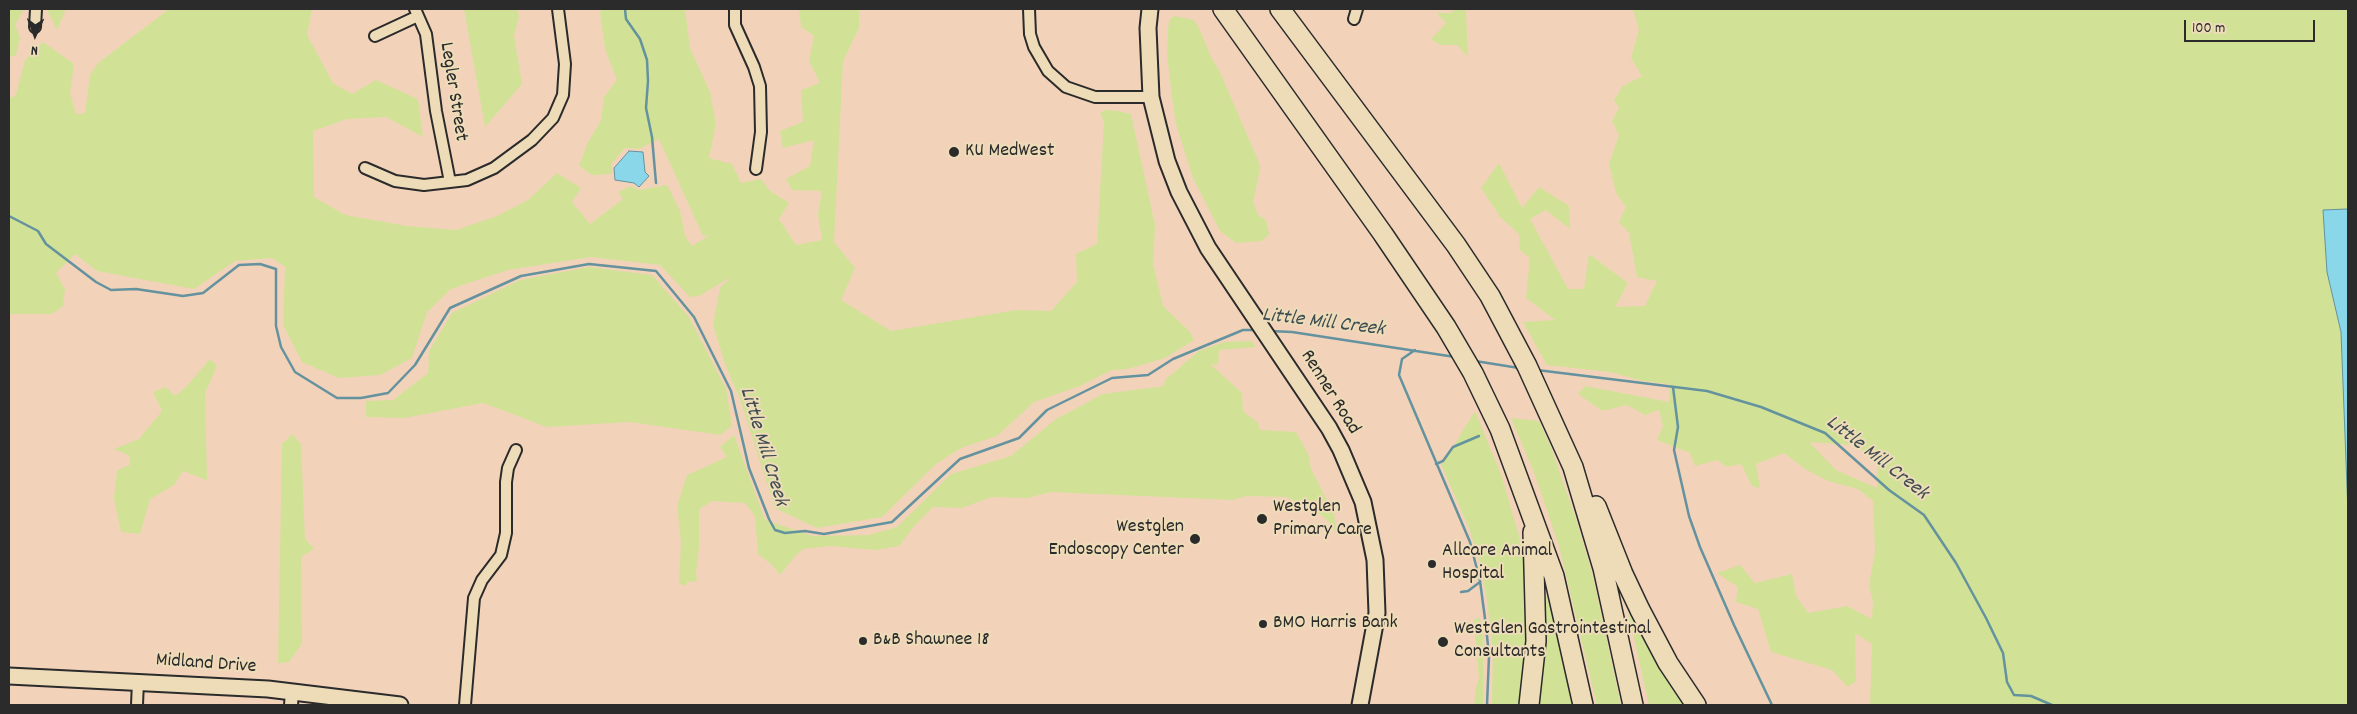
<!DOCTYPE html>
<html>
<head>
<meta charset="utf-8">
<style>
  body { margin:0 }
  #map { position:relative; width:2357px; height:714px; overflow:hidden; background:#f2d3ba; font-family:Dekko,sans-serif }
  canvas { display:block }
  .frame { position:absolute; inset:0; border:10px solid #2b2b2b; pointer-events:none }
  .north { position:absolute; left:10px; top:10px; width:50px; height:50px; -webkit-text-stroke:4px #eedcb9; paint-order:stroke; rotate:182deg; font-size:14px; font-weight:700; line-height:20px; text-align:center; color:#2b2b2b }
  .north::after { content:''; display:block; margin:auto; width:18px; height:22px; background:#2b2b2b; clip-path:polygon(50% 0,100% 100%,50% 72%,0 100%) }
  .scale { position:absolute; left:2184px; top:20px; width:131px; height:22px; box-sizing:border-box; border:2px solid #2b2b2b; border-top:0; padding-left:6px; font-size:15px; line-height:18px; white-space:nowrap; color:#2b2b2b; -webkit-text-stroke:4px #eedcb9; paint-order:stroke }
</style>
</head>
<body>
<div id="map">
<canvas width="2357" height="714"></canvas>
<div class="frame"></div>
<div class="north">N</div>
<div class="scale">100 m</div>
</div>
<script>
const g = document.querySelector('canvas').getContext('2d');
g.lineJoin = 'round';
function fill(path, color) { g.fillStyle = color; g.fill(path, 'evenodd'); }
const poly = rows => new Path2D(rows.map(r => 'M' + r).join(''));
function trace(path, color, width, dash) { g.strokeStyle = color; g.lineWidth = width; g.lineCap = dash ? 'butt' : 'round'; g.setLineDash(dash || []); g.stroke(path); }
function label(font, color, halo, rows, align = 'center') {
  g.font = font + ' Dekko,sans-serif'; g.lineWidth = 4; g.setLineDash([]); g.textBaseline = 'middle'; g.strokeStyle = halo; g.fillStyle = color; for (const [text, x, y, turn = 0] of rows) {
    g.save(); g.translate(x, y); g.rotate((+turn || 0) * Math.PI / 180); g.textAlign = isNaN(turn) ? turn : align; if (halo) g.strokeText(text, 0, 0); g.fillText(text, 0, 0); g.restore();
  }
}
const green = poly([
  [9,9,24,9,15,25,20,37,16,55,9,57],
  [48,9,66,9,57,30,48,12],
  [169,9,312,9,307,35,333,83,352,94,376,80,418,99,423,137,386,117,347,119,313,131,314,197,345,215,407,226,456,230,497,216,528,200,557,173,581,188,572,202,590,224,623,199,618,192,631,186,639,190,667,185,680,211,685,236,692,246,710,235,703,236,659,139,639,149,625,148,612,163,612,174,592,175,579,166,587,144,601,120,604,97,617,80,605,49,600,13,602,9,685,9,690,48,710,92,716,124,709,158,732,164,741,183,761,179,770,191,789,203,779,219,796,245,822,240,818,214,822,191,792,190,786,179,810,166,814,140,783,148,780,131,803,122,801,90,820,83,809,61,814,36,801,27,799,9,859,9,859,28,843,61,834,242,855,268,841,300,891,331,1016,310,1051,311,1077,282,1076,254,1097,244,1104,122,1100,113,1105,110,1118,111,1131,114,1155,225,1153,264,1163,306,1190,332,1194,340,1165,358,1128,369,1112,370,1080,386,1034,402,997,436,961,448,936,464,882,517,817,528,775,508,740,399,725,364,713,325,720,288,731,277,699,296,690,297,660,265,591,257,508,270,451,289,427,312,412,358,380,375,339,378,302,362,283,325,285,267,272,258,235,261,194,289,97,271,75,254,56,273,65,289,63,306,52,314,9,314,9,211,12,208,9,209,9,99,16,95,25,60,43,42,74,64,70,93,76,114,85,113,90,75,98,63],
  [464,9,517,9,519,16,514,36,522,84,485,127],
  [1454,9,1466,9,1468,57,1457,45,1440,45,1431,39,1446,23,1437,13,1452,13],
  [1633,9,2348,9,2348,705,1870,705,1872,644,1855,633,1856,681,1848,687,1832,670,1771,652,1758,609,1736,602,1738,587,1717,573,1740,565,1755,583,1792,574,1796,596,1808,613,1847,606,1872,619,1873,602,1869,585,1875,551,1873,501,1858,489,1828,481,1805,469,1784,453,1756,464,1760,488,1752,486,1741,464,1727,467,1717,460,1695,466,1690,453,1657,440,1663,426,1659,410,1645,415,1627,405,1602,411,1578,394,1585,386,1669,402,1670,384,1643,381,1610,372,1547,365,1523,322,1555,320,1526,298,1530,258,1520,250,1519,234,1501,218,1481,188,1499,163,1522,208,1539,187,1569,206,1570,229,1546,210,1530,219,1568,289,1584,289,1589,254,1628,283,1615,307,1645,306,1657,281,1637,277,1629,233,1619,222,1626,207,1616,193,1609,164,1619,135,1612,121,1619,108,1614,100,1623,86,1642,76,1631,58,1639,30],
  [1809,442,1853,445,1872,457,1878,462,1877,488,1836,470],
  [1175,16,1194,20,1199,28,1212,59,1219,70,1258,160,1260,168,1253,203,1258,215,1266,220,1269,234,1262,241,1236,243,1220,231,1193,178,1176,124,1172,97,1167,55,1168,32,1169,20],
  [589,267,652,275,689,317,726,389,732,426,720,435,630,422,547,427,483,403,404,418,366,417,366,401,393,400,428,373,429,351,452,313,520,280],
  [1251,341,1256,347,1219,350,1218,365,1210,364,1242,393,1243,411,1258,423,1260,430,1296,432,1309,456,1311,469,1334,514,1337,535,1329,522,1321,515,1287,497,1247,496,1232,500,1051,492,1027,498,991,497,962,508,933,507,915,525,899,546,876,550,830,546,803,549,796,555,780,575,772,565,758,554,755,516,745,503,712,501,699,509,699,547,696,574,697,581,687,582,686,586,679,583,681,542,677,506,687,475,727,457,720,447,734,435,765,520,813,536,869,535,897,527,951,474,1011,456,1056,419,1103,394,1164,386,1165,380,1199,351,1224,342],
  [210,359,217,366,205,393,207,480,183,471,174,485,150,499,140,534,121,532,114,499,117,470,130,465,130,456,114,449,139,439,162,411,153,392,166,387,175,396,186,387],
  [1475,411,1502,477,1524,554,1530,619,1523,705,1492,705,1493,651,1487,600,1480,564,1469,528,1441,464,1443,463],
  [1511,418,1539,421,1550,445,1576,519,1593,577,1621,705,1597,705,1559,546,1535,475],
  [292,434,301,444,305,539,314,549,301,557,302,644,289,662,278,663,282,444],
  [1543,585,1554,621,1572,705,1536,705],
  [1625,598,1691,705,1649,705],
  [1480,618,1483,638,1483,705,1474,705,1476,688,1479,678,1474,619]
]);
const water = poly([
  [629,151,643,152,645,172,649,176,639,187,634,183,615,180,614,168,629,151],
  [2348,209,2348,513,2341,332,2327,272,2323,210,2348,209]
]);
const stream = poly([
  [625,9,626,19,640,39,647,60,648,81,646,108,652,137,656,183],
  [9,216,38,231,46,244,96,282,111,290,136,289,183,296,203,293,239,265,260,264,276,269,276,326,281,347,295,372,337,398,361,398,388,393,415,365,450,308,521,276,589,264,656,271,694,317,731,391,749,468,769,519,775,530,785,533,805,531,824,534,892,522,960,459,1019,438,1047,410,1112,378,1148,375,1173,359,1243,330,1257,330],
  [1270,331,1292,332,1455,357],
  [1415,350,1402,359,1399,375,1470,542,1480,581,1486,626,1489,656,1487,705],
  [1475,361,1519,368],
  [1537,370,1707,391,1761,407,1825,433,1889,490,1924,515,1956,563,1986,618,2003,653,2007,682,2014,695,2031,696,2052,705],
  [1673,387,1678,427,1674,450,1689,516,1700,547,1734,625,1772,705],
  [1436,464,1443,461,1453,447,1479,436],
  [1461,592,1468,591,1480,582]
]);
const minor = poly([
  [415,9,426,34,436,111,450,182],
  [735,9,735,25,754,67,760,86,761,132,756,169],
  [1029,9,1030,34,1034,47,1048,71,1066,87,1095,97,1151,97],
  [1354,19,1357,9],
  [35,27,36,9],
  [375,36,418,16],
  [365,168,395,181,424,185,467,180,494,168,532,140,553,118,563,95,565,64,558,9],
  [137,705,138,681],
  [465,705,474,598,482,580,501,555,506,533,506,482,508,468,516,450]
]);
const tertiary = poly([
  [291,705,292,692]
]);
const secondary = poly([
  [1150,9,1148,28,1151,97,1167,161,1179,192,1208,248,1329,428,1341,450,1363,502,1375,560,1377,613,1360,705],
  [9,676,268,689,400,705]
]);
const motorway = poly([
  [1223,9,1383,234,1446,327,1473,373,1500,429,1554,576,1583,705],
  [1280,9,1456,245,1490,296,1527,366,1573,467,1603,568,1633,705],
  [1596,506,1623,574,1640,610,1668,663,1696,705],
  [1529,705,1536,641,1533,532]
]);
const markers = [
  [954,152,6,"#2b2b2b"],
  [1262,519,6,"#2b2b2b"],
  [1195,539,6,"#2b2b2b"],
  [1432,564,5,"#2b2b2b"],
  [1263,624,5,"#2b2b2b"],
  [863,641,5,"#2b2b2b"],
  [1443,642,6,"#2b2b2b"]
];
const streetNames = [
  ["Legler Street",452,92,81],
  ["Renner Road",1329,393,58],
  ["Midland Drive",206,665,4]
];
const poiNames = [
  ["KU MedWest",965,152],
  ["Westglen",1273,508],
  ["Primary Care",1273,531],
  ["Westglen",1184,528,"right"],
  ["Endoscopy Center",1184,551,"right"],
  ["Allcare Animal",1442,552],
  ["Hospital",1442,575],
  ["BMO Harris Bank",1273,624],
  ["WestGlen Gastrointestinal",1454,630],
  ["Consultants",1454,653],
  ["B&B Shawnee 18",873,641]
];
const waterNames = [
  ["Little Mill Creek",1323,324,7],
  ["Little Mill Creek",762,447,73],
  ["Little Mill Creek",1876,459,38]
];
fill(green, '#d1e296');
fill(water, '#8ad7ea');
trace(water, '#64929e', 1);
trace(stream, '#64929e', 2.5);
trace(minor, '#2b2b2b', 14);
trace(tertiary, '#2b2b2b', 16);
trace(secondary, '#2b2b2b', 19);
trace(motorway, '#2b2b2b', 22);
trace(minor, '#eedcb9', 10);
trace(tertiary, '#eedcb9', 12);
trace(secondary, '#eedcb9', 15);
trace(motorway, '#eedcb9', 19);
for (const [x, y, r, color] of markers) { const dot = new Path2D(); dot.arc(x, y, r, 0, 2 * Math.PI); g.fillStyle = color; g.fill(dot); trace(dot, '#eedcb9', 2); }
label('20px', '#2b2b2b', '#eedcb9', streetNames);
label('20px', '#2b2b2b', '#eedcb9', poiNames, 'left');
label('italic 21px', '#3e4d51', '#eedcb9', waterNames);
</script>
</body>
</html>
